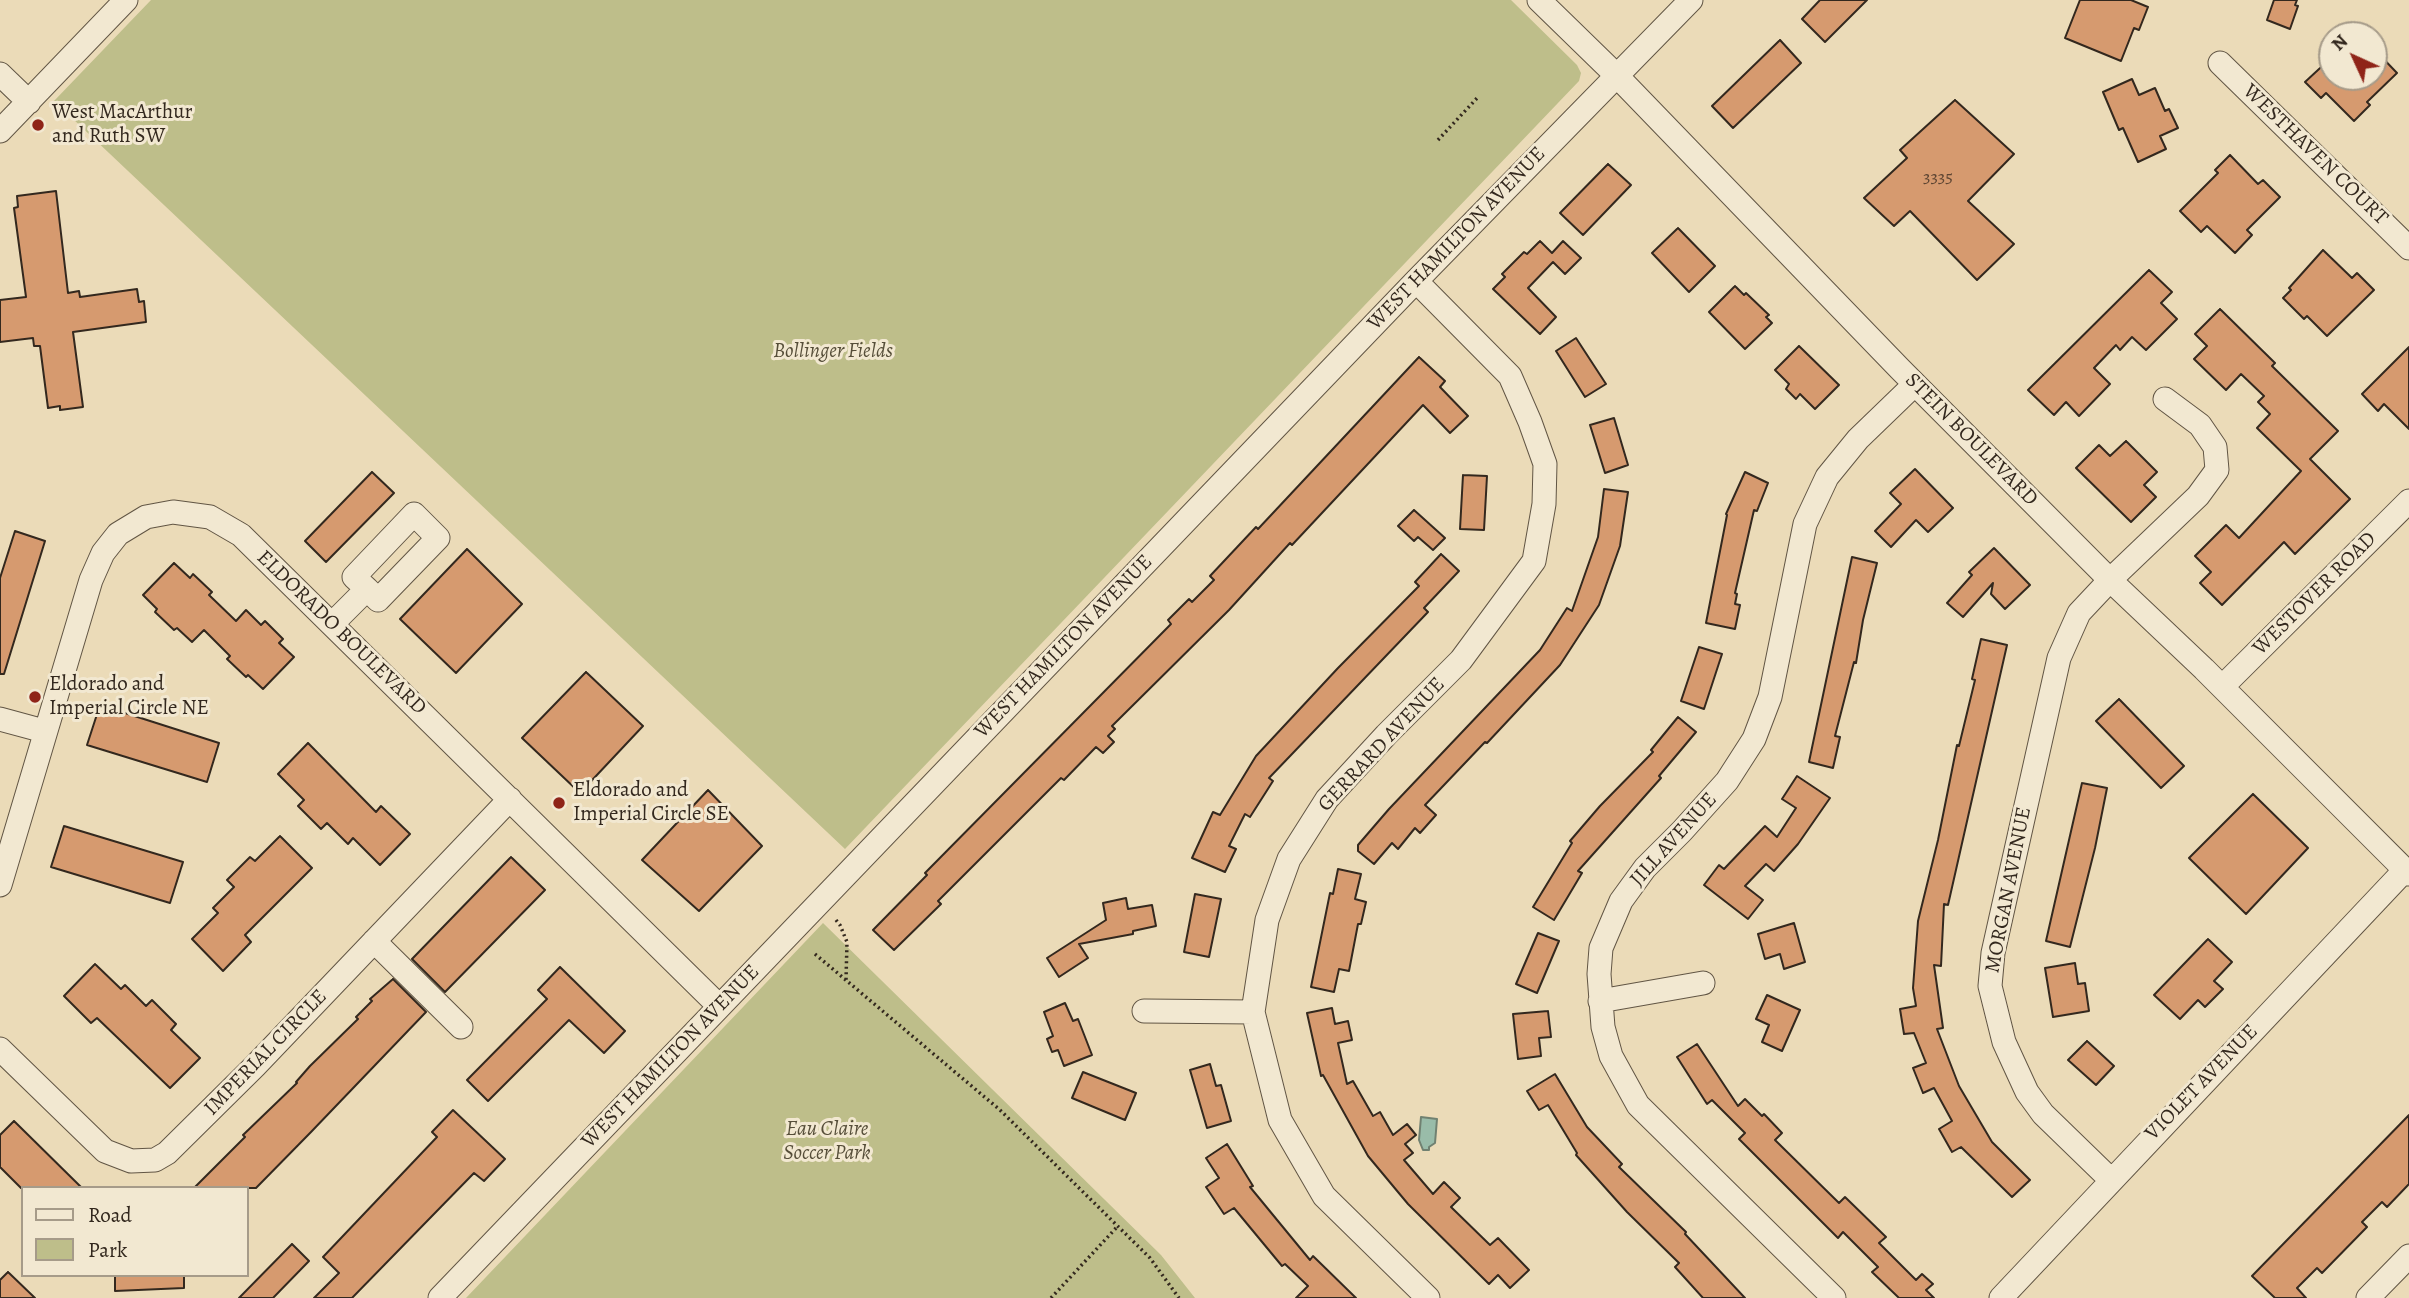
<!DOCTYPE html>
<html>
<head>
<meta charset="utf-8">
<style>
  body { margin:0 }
  #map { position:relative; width:2409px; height:1298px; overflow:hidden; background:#ebdbb8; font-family:Alegreya,serif }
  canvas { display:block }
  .legend { position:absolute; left:21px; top:1186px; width:228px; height:91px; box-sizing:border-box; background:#f2e8d1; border:2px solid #a69b89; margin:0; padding:9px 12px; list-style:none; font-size:21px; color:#33281e }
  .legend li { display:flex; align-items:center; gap:14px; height:35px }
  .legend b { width:35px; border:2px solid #a69b89 }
  .north { position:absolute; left:2318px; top:21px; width:70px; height:70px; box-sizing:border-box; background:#f2e8d1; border:2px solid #a69b89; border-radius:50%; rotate:315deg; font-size:19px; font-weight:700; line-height:28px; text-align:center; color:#33281e }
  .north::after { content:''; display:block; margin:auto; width:24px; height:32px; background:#8f2418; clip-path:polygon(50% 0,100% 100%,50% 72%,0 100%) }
</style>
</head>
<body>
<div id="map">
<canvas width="2409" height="1298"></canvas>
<ul class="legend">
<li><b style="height:9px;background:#f2e8d1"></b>Road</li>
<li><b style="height:19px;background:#bebe8a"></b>Park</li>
</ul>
<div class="north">N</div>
</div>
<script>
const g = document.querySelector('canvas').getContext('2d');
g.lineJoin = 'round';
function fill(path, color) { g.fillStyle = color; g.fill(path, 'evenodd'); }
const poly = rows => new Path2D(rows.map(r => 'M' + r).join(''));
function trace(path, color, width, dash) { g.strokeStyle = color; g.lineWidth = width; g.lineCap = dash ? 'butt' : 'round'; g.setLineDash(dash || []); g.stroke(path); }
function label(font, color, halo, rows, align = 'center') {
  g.font = font + ' Alegreya,serif'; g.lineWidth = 6; g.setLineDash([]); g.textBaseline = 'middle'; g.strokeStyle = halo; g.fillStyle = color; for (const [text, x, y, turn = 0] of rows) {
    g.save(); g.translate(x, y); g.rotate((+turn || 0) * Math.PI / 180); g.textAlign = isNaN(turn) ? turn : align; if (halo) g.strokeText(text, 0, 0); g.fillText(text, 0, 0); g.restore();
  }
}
const green = poly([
  [151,0,1511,0,1577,65,1581,73,1579,81,845,849,54,101],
  [823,923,1161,1255,1195,1298,466,1298]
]);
const water = poly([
  [1421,1117,1437,1119,1435,1143,1429,1147,1429,1150,1423,1150,1419,1140,1421,1117]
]);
const building = poly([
  [1820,0,1867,0,1825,42,1802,19,1820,0],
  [2080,0,2131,0,2148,7,2139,30,2134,28,2121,61,2065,38,2080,0],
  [2274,0,2297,0,2295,5,2298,6,2290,29,2267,20,2274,0],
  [1780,40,1801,63,1733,128,1712,106,1780,40],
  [2374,49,2397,73,2367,102,2370,105,2354,121,2326,93,2321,98,2305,82,2332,57,2332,77,2374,77,2374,49],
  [2132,79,2139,95,2155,88,2165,111,2169,109,2178,128,2160,136,2166,149,2138,162,2123,128,2119,130,2103,92,2132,79],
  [1955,100,2014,154,1968,201,2014,244,1977,280,1910,211,1894,226,1864,198,1907,158,1900,150,1955,100],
  [2230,155,2258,184,2263,180,2280,197,2247,230,2252,235,2235,253,2207,226,2201,232,2180,211,2218,173,2215,170,2230,155],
  [1608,164,1631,185,1583,235,1560,213,1608,164],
  [56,191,68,293,79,291,80,297,137,289,139,302,144,301,146,322,73,332,83,407,60,410,60,406,48,408,40,346,34,346,33,338,0,342,0,300,26,297,14,208,18,207,17,196,56,191],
  [1678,228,1715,266,1689,292,1652,253,1678,228],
  [1540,241,1552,253,1563,241,1581,258,1565,274,1553,262,1528,288,1556,317,1540,334,1493,289,1505,277,1502,274,1524,252,1527,254,1540,241],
  [2323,250,2352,278,2357,273,2374,290,2327,336,2307,316,2304,319,2283,298,2291,290,2289,288,2323,250],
  [2149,270,2172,292,2161,303,2177,319,2146,350,2132,337,2120,350,2116,345,2094,368,2110,384,2079,416,2066,402,2054,415,2028,390,2149,270],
  [1735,286,1744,295,1746,293,1769,315,1766,317,1772,323,1745,349,1709,312,1735,286],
  [2220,309,2275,363,2272,366,2338,431,2310,459,2350,499,2295,554,2284,542,2222,605,2200,583,2211,572,2195,556,2226,525,2239,538,2301,471,2257,428,2270,414,2258,402,2264,396,2241,374,2226,390,2194,359,2207,346,2195,334,2220,309],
  [1576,338,1606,384,1585,397,1556,351,1576,338],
  [1799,346,1839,385,1815,409,1800,394,1796,399,1786,389,1789,384,1775,370,1799,346],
  [2409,347,2409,429,2384,404,2378,411,2362,394,2409,347],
  [1419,357,1445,381,1440,387,1468,416,1450,433,1423,405,1292,545,1290,543,1229,610,1112,726,1115,729,1108,736,1114,742,1103,753,1096,747,1064,780,1061,778,938,901,941,904,894,950,873,930,927,875,925,873,1171,624,1168,620,1189,599,1192,602,1214,580,1210,576,1256,527,1258,529,1419,357],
  [1614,418,1628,465,1605,473,1590,425,1614,418],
  [2126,441,2157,472,2144,485,2156,497,2131,522,2076,468,2099,445,2110,456,2126,441],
  [1915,469,1953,508,1928,532,1916,520,1891,547,1875,531,1901,504,1890,493,1915,469],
  [372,472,394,493,326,562,305,541,372,472],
  [1745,472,1768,483,1757,511,1754,510,1735,593,1737,594,1735,604,1740,605,1735,629,1706,623,1727,515,1726,514,1745,472],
  [1463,475,1487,476,1484,530,1460,529,1463,475],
  [1604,489,1628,492,1620,546,1599,605,1560,665,1487,743,1485,742,1425,805,1436,815,1420,833,1415,828,1398,849,1392,843,1374,864,1358,851,1358,845,1389,809,1540,650,1567,608,1572,611,1598,537,1604,489],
  [1414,510,1445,538,1433,550,1418,537,1414,541,1398,526,1414,510],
  [15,531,45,541,4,674,0,674,0,578,15,531],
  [1994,548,2030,585,2005,609,1991,594,1993,583,1963,617,1947,603,1972,575,1969,572,1994,548],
  [467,549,522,604,456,673,400,619,467,549],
  [1441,554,1459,571,1424,608,1428,612,1269,778,1273,781,1250,817,1245,814,1229,846,1236,849,1225,872,1192,858,1213,812,1220,815,1256,756,1338,668,1419,586,1415,582,1441,554],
  [1852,557,1877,563,1863,620,1856,663,1854,662,1835,736,1840,737,1833,768,1809,762,1852,557],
  [174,563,190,578,193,574,212,592,209,595,236,621,246,610,261,625,265,621,283,639,279,643,294,657,263,689,248,675,246,677,227,659,230,656,204,630,192,642,177,628,174,630,155,612,157,609,143,595,174,563],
  [1981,639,2007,645,1948,905,1944,904,1941,966,1934,965,1943,1028,1937,1029,1959,1086,1992,1142,2030,1180,2012,1197,1961,1147,1952,1152,1939,1129,1952,1121,1934,1088,1923,1093,1913,1068,1926,1063,1914,1033,1904,1034,1900,1009,1916,1006,1913,988,1918,921,1938,840,1957,745,1959,746,1975,680,1972,679,1981,639],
  [1699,647,1722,654,1704,709,1681,701,1699,647],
  [586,672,643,726,580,793,522,738,586,672],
  [2119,699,2184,766,2161,788,2096,721,2119,699],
  [100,705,219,743,207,782,87,745,100,705],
  [1678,717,1696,732,1659,776,1661,778,1578,871,1582,873,1554,920,1533,907,1572,843,1570,841,1600,806,1653,752,1651,750,1678,717],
  [308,743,376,812,381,806,410,834,380,865,353,838,348,844,327,823,321,829,298,806,304,800,278,774,308,743],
  [1797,776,1830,798,1798,844,1774,871,1766,864,1745,886,1763,900,1748,919,1704,885,1719,865,1724,869,1765,826,1777,837,1796,808,1782,799,1797,776],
  [2082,783,2107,788,2095,848,2070,947,2046,941,2082,783],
  [708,790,762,846,699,911,642,860,708,790],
  [2253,794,2308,848,2246,914,2189,858,2253,794],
  [64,826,183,862,170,903,51,867,64,826],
  [280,836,312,868,245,935,251,942,223,971,192,939,218,913,213,908,234,887,227,880,250,857,255,861,280,836],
  [511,857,545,890,445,992,412,959,511,857],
  [1338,869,1361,874,1355,899,1366,902,1361,924,1358,924,1349,971,1339,969,1334,992,1311,987,1330,893,1333,894,1338,869],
  [1195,894,1221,899,1209,957,1184,952,1195,894],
  [1126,898,1128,909,1152,905,1156,926,1133,931,1133,934,1079,944,1088,958,1059,977,1047,958,1106,920,1103,903,1126,898],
  [1794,923,1805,962,1784,969,1780,954,1765,959,1758,934,1794,923],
  [1538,933,1559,941,1537,993,1516,984,1538,933],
  [2208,939,2232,962,2214,981,2223,989,2205,1007,2198,1000,2180,1019,2154,995,2208,939],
  [2075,963,2078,984,2085,983,2089,1011,2053,1017,2045,968,2075,963],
  [95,964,121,989,125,985,146,1006,152,1000,176,1024,171,1030,200,1058,170,1088,97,1018,91,1023,64,996,95,964],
  [560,967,625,1031,604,1053,569,1020,488,1101,467,1080,547,999,538,990,560,967],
  [393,979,426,1012,311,1132,256,1188,194,1188,245,1137,243,1135,297,1083,296,1082,310,1066,358,1019,356,1017,372,1001,370,999,393,979],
  [1767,995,1800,1010,1782,1051,1762,1042,1769,1025,1756,1019,1767,995],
  [1065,1003,1073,1021,1078,1019,1092,1055,1064,1066,1058,1050,1052,1052,1047,1039,1053,1036,1044,1012,1065,1003],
  [1332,1008,1335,1024,1348,1021,1352,1040,1338,1043,1347,1084,1353,1081,1373,1116,1380,1112,1393,1135,1407,1124,1416,1135,1405,1144,1413,1153,1404,1160,1433,1194,1444,1182,1460,1198,1451,1207,1490,1245,1498,1238,1529,1270,1510,1288,1498,1275,1489,1284,1408,1204,1368,1156,1323,1075,1321,1076,1307,1013,1332,1008],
  [1548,1011,1551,1037,1539,1038,1541,1056,1518,1059,1513,1014,1548,1011],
  [2087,1041,2114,1066,2096,1085,2068,1060,2087,1041],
  [1697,1044,1738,1106,1745,1099,1762,1116,1764,1114,1782,1133,1775,1140,1839,1203,1845,1197,1886,1237,1879,1243,1916,1280,1922,1274,1933,1284,1926,1290,1934,1298,1899,1298,1872,1272,1878,1267,1843,1232,1838,1238,1739,1139,1745,1133,1712,1100,1707,1104,1677,1057,1697,1044],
  [1210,1064,1216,1086,1221,1085,1231,1121,1207,1128,1190,1070,1210,1064],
  [1083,1072,1136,1093,1125,1120,1072,1098,1083,1072],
  [1555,1074,1587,1127,1622,1164,1619,1167,1686,1232,1685,1234,1745,1298,1703,1298,1675,1267,1679,1263,1627,1212,1576,1155,1577,1153,1548,1105,1539,1110,1527,1091,1555,1074],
  [453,1110,505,1159,484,1181,474,1173,352,1298,314,1298,339,1273,323,1257,437,1137,432,1132,453,1110],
  [2409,1115,2409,1184,2387,1207,2382,1202,2362,1222,2367,1227,2322,1273,2317,1268,2297,1288,2306,1298,2275,1298,2252,1276,2409,1115],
  [14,1121,82,1188,21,1188,0,1167,0,1135,14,1121],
  [1227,1144,1253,1186,1250,1187,1310,1260,1313,1256,1356,1298,1296,1298,1308,1286,1285,1264,1282,1266,1234,1208,1224,1214,1206,1187,1219,1178,1206,1158,1227,1144],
  [292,1244,309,1261,273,1298,239,1298,292,1244],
  [8,1272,35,1298,0,1298,0,1280,8,1272],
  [115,1275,184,1275,184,1288,115,1291,115,1275]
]);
const path = poly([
  [1438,140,1479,96],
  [836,920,840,925,847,942,846,980],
  [815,954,1000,1110,1150,1258,1179,1298],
  [1051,1298,1117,1227]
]);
const minor = poly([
  [1539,0,1616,75,1900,369,2110,580,2204,669,2409,874],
  [2220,63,2409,248],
  [0,74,29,102],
  [0,131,126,0],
  [1416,281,1510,376,1530,422,1545,464,1544,504,1534,561,1461,660,1386,735,1327,799,1289,859,1267,920,1253,1012,1280,1120,1324,1196,1428,1298],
  [332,624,367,589,378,600,438,538,414,514,354,577,367,589],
  [2222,687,2409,501],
  [0,719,44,731],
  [0,885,91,580,103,553,118,534,146,517,173,512,210,517,241,535,719,1006],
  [374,941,461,1027],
  [1600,1001,1703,983],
  [1144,1011,1253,1012],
  [0,1049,105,1151,131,1161,155,1160,167,1153,255,1066,510,799],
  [2111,1180,2043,1114,2027,1092,2004,1042,1990,986,1993,953,2059,658,2079,613,2110,580,2198,496,2217,470,2215,447,2200,425,2165,399],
  [440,1298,1416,281,1691,0],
  [1834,1298,1638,1105,1611,1056,1603,1027,1599,974,1601,948,1621,901,1645,868,1682,831,1727,781,1754,739,1770,697,1805,524,1827,477,1858,439,1915,384],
  [2001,1298,2405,870],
  [2368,1298,2409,1256]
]);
const markers = [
  [38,125,7,"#8f2418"],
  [35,697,7,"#8f2418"],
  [559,803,7,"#8f2418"]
];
const numberNames = [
  ["3335",1938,178]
];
const poiNames = [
  ["West MacArthur",52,113],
  ["and Ruth SW",52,137],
  ["Eldorado and",49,685],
  ["Imperial Circle NE",49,709],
  ["Eldorado and",573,791],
  ["Imperial Circle SE",573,815]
];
const streetNames = [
  ["WESTHAVEN COURT",2315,155,44],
  ["WEST HAMILTON AVENUE",1457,239,-46],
  ["STEIN BOULEVARD",1971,440,45],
  ["WESTOVER ROAD",2315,594,-45],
  ["ELDORADO BOULEVARD",341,633,44],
  ["WEST HAMILTON AVENUE",1064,647,-46],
  ["GERRARD AVENUE",1382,745,-47],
  ["JILL AVENUE",1674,840,-48],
  ["MORGAN AVENUE",2009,890,-79],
  ["IMPERIAL CIRCLE",266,1053,-46],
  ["WEST HAMILTON AVENUE",671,1057,-46],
  ["VIOLET AVENUE",2202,1083,-46]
];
const parkNames = [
  ["Bollinger Fields",833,352],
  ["Eau Claire",827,1130],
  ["Soccer Park",827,1154]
];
fill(green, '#bebe8a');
fill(water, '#99bca9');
trace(water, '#708171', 2);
fill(building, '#d69a6f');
trace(building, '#33281e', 2);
trace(minor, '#615544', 25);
trace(path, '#33281e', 3.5, [2, 3.5]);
trace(minor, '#f2e8d1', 23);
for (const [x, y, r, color] of markers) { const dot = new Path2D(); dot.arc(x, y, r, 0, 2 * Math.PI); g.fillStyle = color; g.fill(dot); trace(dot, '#f2e8d1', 2.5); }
label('18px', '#5c4432', null, numberNames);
label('21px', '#33281e', '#f2e8d1', poiNames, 'left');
label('21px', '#33281e', '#f2e8d1', streetNames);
label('italic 21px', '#564e39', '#f2e8d1', parkNames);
</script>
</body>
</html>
